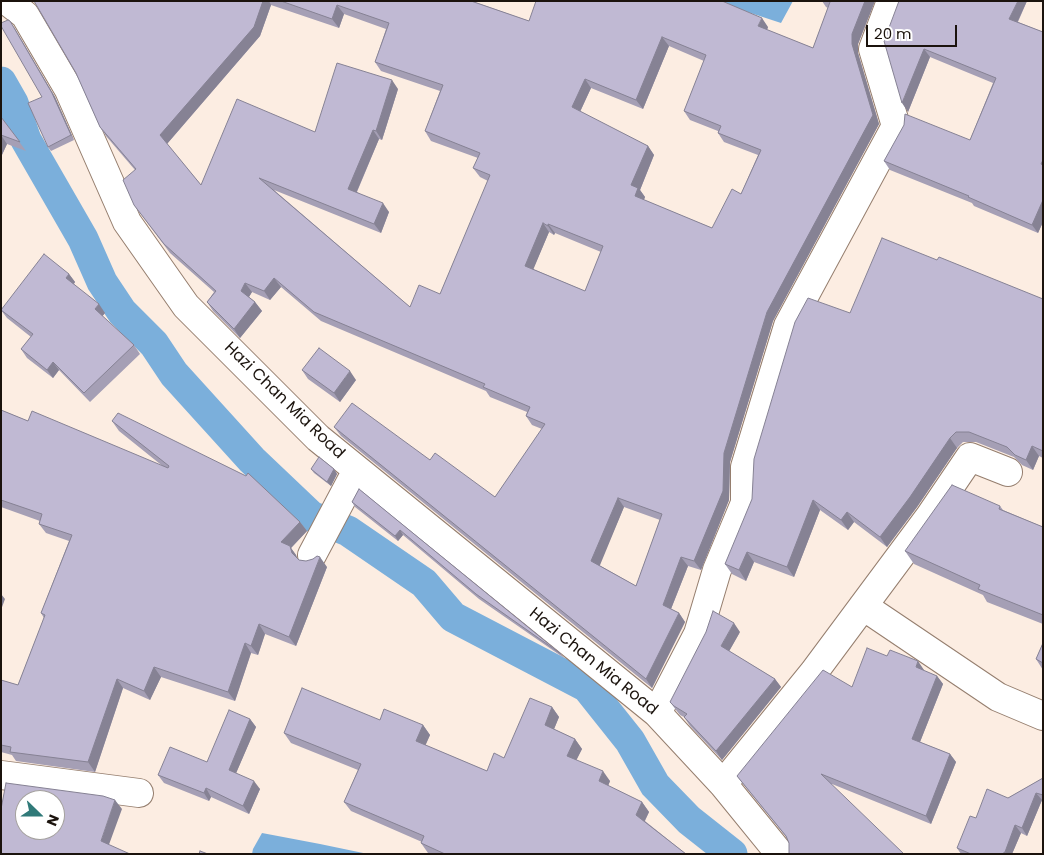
<!DOCTYPE html>
<html>
<head>
<meta charset="utf-8">
<style>
  body { margin:0 }
  #map { position:relative; width:1044px; height:855px; overflow:hidden; background:#fcede2; font-family:Poppins,sans-serif }
  canvas { display:block }
  .frame { position:absolute; inset:0; border:2px solid #1b130d; pointer-events:none }
  .north { position:absolute; left:15px; top:790px; width:50px; height:50px; box-sizing:border-box; background:#fff; border:1px solid #a4a19e; border-radius:50%; rotate:112deg; font-size:14px; font-weight:700; line-height:20px; text-align:center; color:#1b130d }
  .north::after { content:''; display:block; margin:auto; width:18px; height:22px; background:#307a79; clip-path:polygon(50% 0,100% 100%,50% 72%,0 100%) }
  .scale { position:absolute; left:866px; top:25px; width:91px; height:22px; box-sizing:border-box; border:2px solid #1b130d; border-top:0; padding-left:6px; font-size:15px; line-height:18px; white-space:nowrap; color:#1b130d; -webkit-text-stroke:4px #fff; paint-order:stroke }
</style>
</head>
<body>
<div id="map">
<canvas width="1044" height="855"></canvas>
<div class="frame"></div>
<div class="north">N</div>
<div class="scale">20 m</div>
</div>
<script>
const g = document.querySelector('canvas').getContext('2d');
g.lineJoin = 'round';
function fill(path, color) { g.fillStyle = color; g.fill(path, 'evenodd'); }
const poly = rows => new Path2D(rows.map(r => 'M' + r).join(''));
function trace(path, color, width, dash) { g.strokeStyle = color; g.lineWidth = width; g.lineCap = dash ? 'butt' : 'round'; g.setLineDash(dash || []); g.stroke(path); }
function label(font, color, halo, rows, align = 'center') {
  g.font = font + ' Poppins,sans-serif'; g.lineWidth = 4; g.setLineDash([]); g.textBaseline = 'middle'; g.strokeStyle = halo; g.fillStyle = color; for (const [text, x, y, turn = 0] of rows) {
    g.save(); g.translate(x, y); g.rotate((+turn || 0) * Math.PI / 180); g.textAlign = isNaN(turn) ? turn : align; if (halo) g.strokeText(text, 0, 0); g.fillText(text, 0, 0); g.restore();
  }
}
const water = poly([
  [714,1,793,1,781,23],
  [262,833,320,844,368,854,252,854,253,849]
]);
const canal = poly([
  [1,82,13,103,26,140,83,239,102,282,122,312,154,344,174,374,252,460,311,516,348,531,424,583,453,617,587,687,630,741,655,785,689,820,732,854]
]);
const minor = poly([
  [7,1,25,15,69,90,127,222,186,306,318,438,657,713,723,784,780,854],
  [312,555,357,470],
  [863,606,998,697,1043,716],
  [657,713,698,634,717,570,745,503,745,467,788,326,896,126,873,49,891,1],
  [1,775,139,793],
  [723,784,814,672,930,516,970,457,1008,472]
]);
const wall = poly([
  [34,1,472,1,529,21,768,27,767,30,813,48,828,8,826,7,822,1,875,1,858,44,858,53,879,124,773,321,730,462,729,500,701,570,688,566,671,609,679,613,685,622,652,688,341,436,334,427,430,460,495,497,542,429,532,425,526,416,527,412,490,397,486,391,321,321,281,287,270,300,252,292,249,297,255,302,262,311,240,338,213,311,207,302,214,292,170,253,134,205,135,170,106,136,100,127,76,73],
  [271,5,339,28,344,14,386,29,375,62,381,71,440,91,425,131,431,141,478,158,473,168,480,177,488,181,440,294,410,307,274,190,381,233,389,212,357,192,379,139,382,140,398,89,315,132,201,185,167,144,260,36],
  [669,46,704,61,684,111,690,120,718,131,718,133,724,142,758,155,741,194,712,228,644,200,645,197,640,190,654,155,648,146,580,112,591,88,643,109],
  [549,232,554,235,555,233,601,252,585,291,533,269],
  [624,507,660,520,636,586,599,565],
  [899,1,1027,1,1018,22,1043,32,1043,222,1038,233,974,206,972,203,890,170,884,161,970,140,993,83,930,57,908,112],
  [13,25,55,97,74,140,51,151,48,147,42,97],
  [1,117,26,151,7,144,1,157],
  [937,260,1043,299,1043,458,1039,456,1033,470,1022,465,1014,457,976,442,963,442,957,448,917,507,887,547,854,522,848,530,820,510,794,577,754,562,746,581,732,574,725,564,850,313],
  [69,274,75,282,74,284,105,313,102,316,134,345,140,354,90,402,59,370,53,378,27,358,21,349,31,337,7,318,1,310],
  [302,370,356,380,340,402,308,379],
  [1,410,28,421,165,468,119,431,112,421,300,522,307,531,291,548,296,555,297,558,299,560,327,567,296,646,265,634,258,655,251,653,235,701,161,677,150,700,123,688,95,772,16,761,12,755,1,752,1,680,18,685,44,618,41,613,69,541,46,533,39,524,40,521,1,507],
  [311,469,334,469,337,474,331,486,314,473],
  [359,489,561,654,564,658,479,599,403,535,398,541,355,507,352,502],
  [1000,506,1003,510,1043,527,1043,624,987,602,983,595,914,564,905,551],
  [740,632,729,651,775,679,781,687,722,760,690,726,684,717,680,715,676,710,670,702],
  [1043,643,1043,670,1036,659],
  [887,656,924,670,924,671,937,676,943,684,920,742,950,754,956,762,931,824,832,784,789,843,787,838,743,784,737,776,852,687],
  [552,707,559,717,554,729,575,739,582,749,576,760,610,781,608,786,642,802,649,812,645,821,686,854,429,854,428,853,421,843,422,842,351,811,344,802,358,770,291,743,284,733,380,720,423,725,430,735,425,745,487,771,504,758],
  [250,719,256,727,236,773,260,789,249,814,211,797,209,801,164,783,158,775,207,762],
  [1043,778,1043,801,1042,800,1027,836,1021,833,1012,854,961,854,957,848,976,818,1008,798]
]);
const shadedWall = poly([
  [263,1,269,1,271,5,260,36,166,145,160,135],
  [865,1,875,1,858,44,858,53,879,124,773,321,730,462,729,500,701,570,694,561,724,453,767,312,852,44,852,34],
  [1018,1,1027,1,1015,27,1009,19],
  [337,5,344,14,339,28,332,19],
  [762,18,768,27,765,35,758,26],
  [10,21,55,97,74,140,71,135],
  [662,37,669,46,643,109,636,100],
  [924,49,930,57,908,112,902,103],
  [585,79,591,88,578,116,572,107],
  [392,80,398,89,382,140,376,131],
  [373,130,379,139,354,198,348,189],
  [1,135,7,144,1,157],
  [648,146,654,155,640,190,645,197,641,206,635,196,631,185],
  [1043,200,1043,222,1038,233,1032,225],
  [383,203,389,212,381,233,374,224],
  [543,223,549,232,531,275,525,266],
  [548,224,555,233,554,235,548,226],
  [69,274,75,282,72,286,66,278],
  [274,278,281,287,270,300,264,291],
  [245,283,252,292,247,300,241,291],
  [255,302,262,311,240,338,234,329],
  [99,304,105,313,101,318,95,309],
  [53,362,59,370,53,378,47,370],
  [350,371,356,380,340,402,334,393],
  [950,438,957,448,917,507,887,547,880,537],
  [1032,446,1039,456,1033,470,1026,460],
  [334,469,337,474,331,486,327,482],
  [618,498,624,507,598,570,591,561],
  [813,500,820,510,794,577,787,567],
  [847,512,854,522,848,530,841,520],
  [300,522,307,531,291,548,296,555,299,563,281,542],
  [400,530,403,535,398,541,395,536],
  [747,552,754,562,746,581,739,570],
  [320,557,327,567,296,646,289,637],
  [681,557,688,566,669,614,663,605],
  [1,594,5,599,1,610],
  [679,613,685,622,652,688,646,679],
  [734,623,740,632,727,655,721,646],
  [259,624,265,634,258,655,251,646],
  [245,643,251,653,235,701,228,692],
  [918,661,924,670,922,676,916,667],
  [154,667,161,677,150,700,144,691],
  [937,676,943,684,918,747,912,739],
  [117,679,123,688,95,772,88,762],
  [775,679,781,687,722,760,716,751],
  [552,707,559,717,552,734,545,725],
  [250,719,256,727,234,778,229,770],
  [423,725,430,735,423,751,416,741],
  [575,739,582,749,574,765,567,756],
  [950,754,956,762,931,824,926,816],
  [603,771,610,781,606,791,599,781],
  [254,781,260,789,249,814,243,806],
  [206,788,211,797,209,801,204,793],
  [1036,793,1042,800,1027,836,1022,828],
  [115,800,122,809,107,850,101,841],
  [642,802,649,812,643,824,636,815],
  [1015,825,1021,833,1012,854,1006,854,1005,852]
]);
const building = poly([
  [34,1,263,1,254,27,160,135,201,185,237,99,315,132,337,63,392,80,376,131,373,130,348,189,383,203,374,224,259,178,410,307,419,285,440,294,490,175,473,168,480,153,425,131,443,85,375,62,389,23,337,5,332,19,281,1,471,1,529,21,536,1,722,1,762,18,758,26,813,48,830,2,829,1,865,1,852,34,852,44,873,115,767,312,724,453,723,491,694,561,681,557,663,605,679,613,646,679,334,427,352,403,430,460,435,453,495,497,545,424,526,416,530,407,483,387,485,384,314,312,274,278,264,291,245,283,241,291,255,302,234,329,207,302,216,291,164,244,134,205,123,180,136,169,100,127,76,73,34,1],
  [662,37,706,55,684,111,721,126,718,133,761,150,741,194,732,189,712,228,635,196,638,188,631,185,648,146,572,107,585,79,636,100,662,37],
  [543,223,548,226,548,224,603,246,585,291,525,266,543,223],
  [618,498,662,514,636,586,591,561,618,498],
  [899,1,1018,1,1009,19,1043,32,1043,160,1041,164,1043,165,1043,200,1032,225,968,197,969,196,884,161,904,125,905,114,970,140,996,78,924,49,902,103,884,41,899,1],
  [8,20,10,21,52,93,71,135,48,147,28,103,42,97,1,26,1,23,8,20],
  [1,117,20,142,1,135,1,117],
  [882,238,937,260,939,257,1043,299,1043,451,1032,446,1026,460,1015,455,1007,447,969,432,956,432,950,438,910,497,880,537,847,512,841,520,813,500,787,567,747,552,739,570,725,564,752,499,754,459,795,322,808,298,850,313,882,238],
  [44,254,69,274,66,278,99,304,95,309,134,345,84,393,53,362,47,370,21,349,33,334,1,310,44,254],
  [319,348,350,371,334,393,302,370,319,348],
  [1,410,28,421,32,411,168,468,169,466,112,421,118,413,246,476,248,473,300,522,281,542,290,546,292,553,299,560,306,561,313,559,317,556,320,557,289,637,259,624,251,646,245,643,228,692,154,667,144,691,117,679,88,762,10,752,11,747,1,745,1,680,18,685,45,615,41,613,72,535,39,524,42,514,1,500,1,410],
  [319,457,334,469,327,482,311,469,319,457],
  [952,485,1000,506,999,509,1043,527,1043,615,978,589,980,585,905,551,952,485],
  [359,489,561,654,476,594,400,530,395,536,352,502,359,489],
  [713,611,734,623,721,646,775,679,716,751,684,717,687,714,674,706,670,702,706,632,713,611],
  [1043,643,1043,663,1036,659,1043,643],
  [867,648,887,656,890,650,918,661,916,667,937,676,912,739,950,754,926,816,821,774,904,854,790,854,789,853,789,843,786,836,737,776,823,670,852,687,867,648],
  [302,688,380,720,384,709,423,725,416,741,487,771,494,753,504,758,530,698,552,707,545,725,575,739,567,756,603,771,599,781,642,802,636,815,686,854,445,854,421,843,424,836,344,802,361,764,284,733,302,688],
  [229,710,250,719,229,770,254,781,243,806,206,788,204,793,158,775,170,747,207,762,229,710],
  [1043,778,1043,795,1036,793,1022,828,1015,825,1005,852,1002,854,971,854,957,848,970,816,976,818,987,789,1008,798,1043,778],
  [6,783,103,796,115,800,101,841,130,854,1,854,1,809,6,783],
  [25,800,55,800,55,830,25,830,25,800],
  [200,851,208,854,199,854,200,851]
]);
const streetNames = [
  ["Hazi Chan Mia Road",284,401,44],
  ["Hazi Chan Mia Road",593,662,39]
];
fill(water, '#7bafdb');
trace(canal, '#7bafdb', 31);
trace(minor, '#957e6e', 30);
trace(minor, '#fff', 28);
fill(wall, '#a59fb5');
fill(shadedWall, '#868294');
fill(building, '#c0b9d3');
trace(building, '#868294', 1);
label('16px', '#1b130d', '#fff', streetNames);
</script>
</body>
</html>
